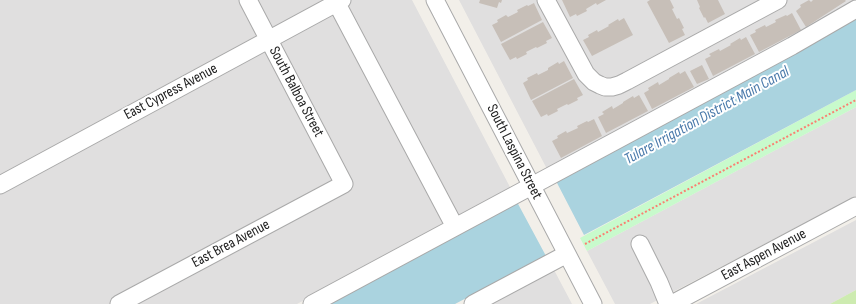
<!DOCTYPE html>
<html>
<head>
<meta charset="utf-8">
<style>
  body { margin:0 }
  canvas { display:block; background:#f2efe9 }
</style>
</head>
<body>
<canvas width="856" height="304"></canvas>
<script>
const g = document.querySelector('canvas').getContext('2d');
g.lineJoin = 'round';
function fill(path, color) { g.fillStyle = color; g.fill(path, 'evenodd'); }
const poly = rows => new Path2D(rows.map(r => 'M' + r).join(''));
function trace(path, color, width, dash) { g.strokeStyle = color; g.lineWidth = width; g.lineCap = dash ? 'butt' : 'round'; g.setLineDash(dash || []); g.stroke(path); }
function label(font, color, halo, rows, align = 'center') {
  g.font = font + ' "Sofia Sans Condensed",sans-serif'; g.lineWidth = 4; g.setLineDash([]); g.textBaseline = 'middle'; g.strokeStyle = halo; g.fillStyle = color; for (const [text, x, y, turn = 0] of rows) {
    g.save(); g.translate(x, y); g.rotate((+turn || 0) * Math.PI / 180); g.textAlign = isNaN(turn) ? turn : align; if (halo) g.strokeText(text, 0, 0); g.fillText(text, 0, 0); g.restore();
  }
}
const residential = poly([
  [0,0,412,0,511,189,297,304,0,304],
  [459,0,856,0,856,1,547,169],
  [856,107,856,196,650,304,615,304,587,251],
  [856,220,856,290,830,304,696,304],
  [553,268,572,304,486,304]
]);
const grass = poly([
  [856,290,856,304,830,304]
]);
const park = poly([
  [856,90,856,107,587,251,580,238]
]);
const water = poly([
  [856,18,856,90,584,235,556,181,807,47],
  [517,202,546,256,455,304,328,304]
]);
const building = poly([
  [480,0,502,0,501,3,499,2,497,8,479,3],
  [562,0,606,0,597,5,596,3,586,9,587,11,577,16,576,14,570,17],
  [650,0,670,0,674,8,672,9,677,19,679,18,684,28,682,29,685,35,669,43,647,2],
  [697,0,718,0,725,14,708,23,705,17,704,18,699,8,700,7],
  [809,0,811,2,813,0,845,0,846,1,806,27,796,11,801,7,800,5],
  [534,3,542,20,501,42,492,25,498,22,497,20,506,15,508,17,518,12,517,10,527,5,528,6],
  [792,13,801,30,759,52,750,35,756,32,755,30,765,25,766,27,776,22,775,20,786,15,787,16],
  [624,18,633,35,592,56,583,40,589,37,588,35,597,30,598,32,609,26,608,25,618,19,619,21],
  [543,22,552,38,546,41,547,43,537,48,536,47,526,52,527,54,517,59,516,57,510,60,501,44],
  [746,37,755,54,713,76,705,59,711,56,709,54,719,49,720,51,731,45,730,44,740,38,741,40],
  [564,61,573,78,531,100,523,83,528,80,527,78,537,73,538,75,548,70,548,68,558,62,559,64],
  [702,65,709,79,697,84,690,71],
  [685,71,694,87,652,109,644,93,649,90,648,88,658,82,659,85,669,79,669,78,679,72,680,74],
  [574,79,583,95,577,98,578,100,568,105,567,104,557,109,558,111,548,116,547,114,541,117,532,101],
  [639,95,648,111,606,133,598,117,604,114,602,112,612,106,613,109,623,103,623,102,633,96,634,98],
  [594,119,602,136,561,158,552,141,558,138,557,136,566,131,567,133,578,128,577,126,587,121,588,122]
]);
const path = poly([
  [585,244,856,100]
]);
const minor = poly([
  [335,0,455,227],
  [435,0,593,304],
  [546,0,586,74,594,82,600,85,605,87,612,87,619,85,627,81,778,0],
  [0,185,342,0],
  [640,244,659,282,668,304],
  [119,304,344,184,248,0],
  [312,304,792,46,856,9],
  [473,304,567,254],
  [672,304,856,206]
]);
const streetNames = [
  ["East Cypress Avenue",171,92,-28],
  ["South Balboa Street",296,92,62],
  ["South Laspina Street",514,152,63],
  ["East Brea Avenue",231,244,-28],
  ["East Aspen Avenue",764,255,-28]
];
const waterNames = [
  ["Tulare Irrigation District Main Canal",707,116,-29]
];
fill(residential, '#e0dfdf');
fill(grass, '#cdebb0');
fill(park, '#c8facc');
fill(water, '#aad3df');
fill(building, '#c7bfb8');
trace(minor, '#a9a9a9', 19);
trace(path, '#fa8072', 2, [2, 2]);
trace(minor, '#fff', 17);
label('15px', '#222', '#fff', streetNames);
label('italic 16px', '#4a7aab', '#fff', waterNames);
</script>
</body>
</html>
